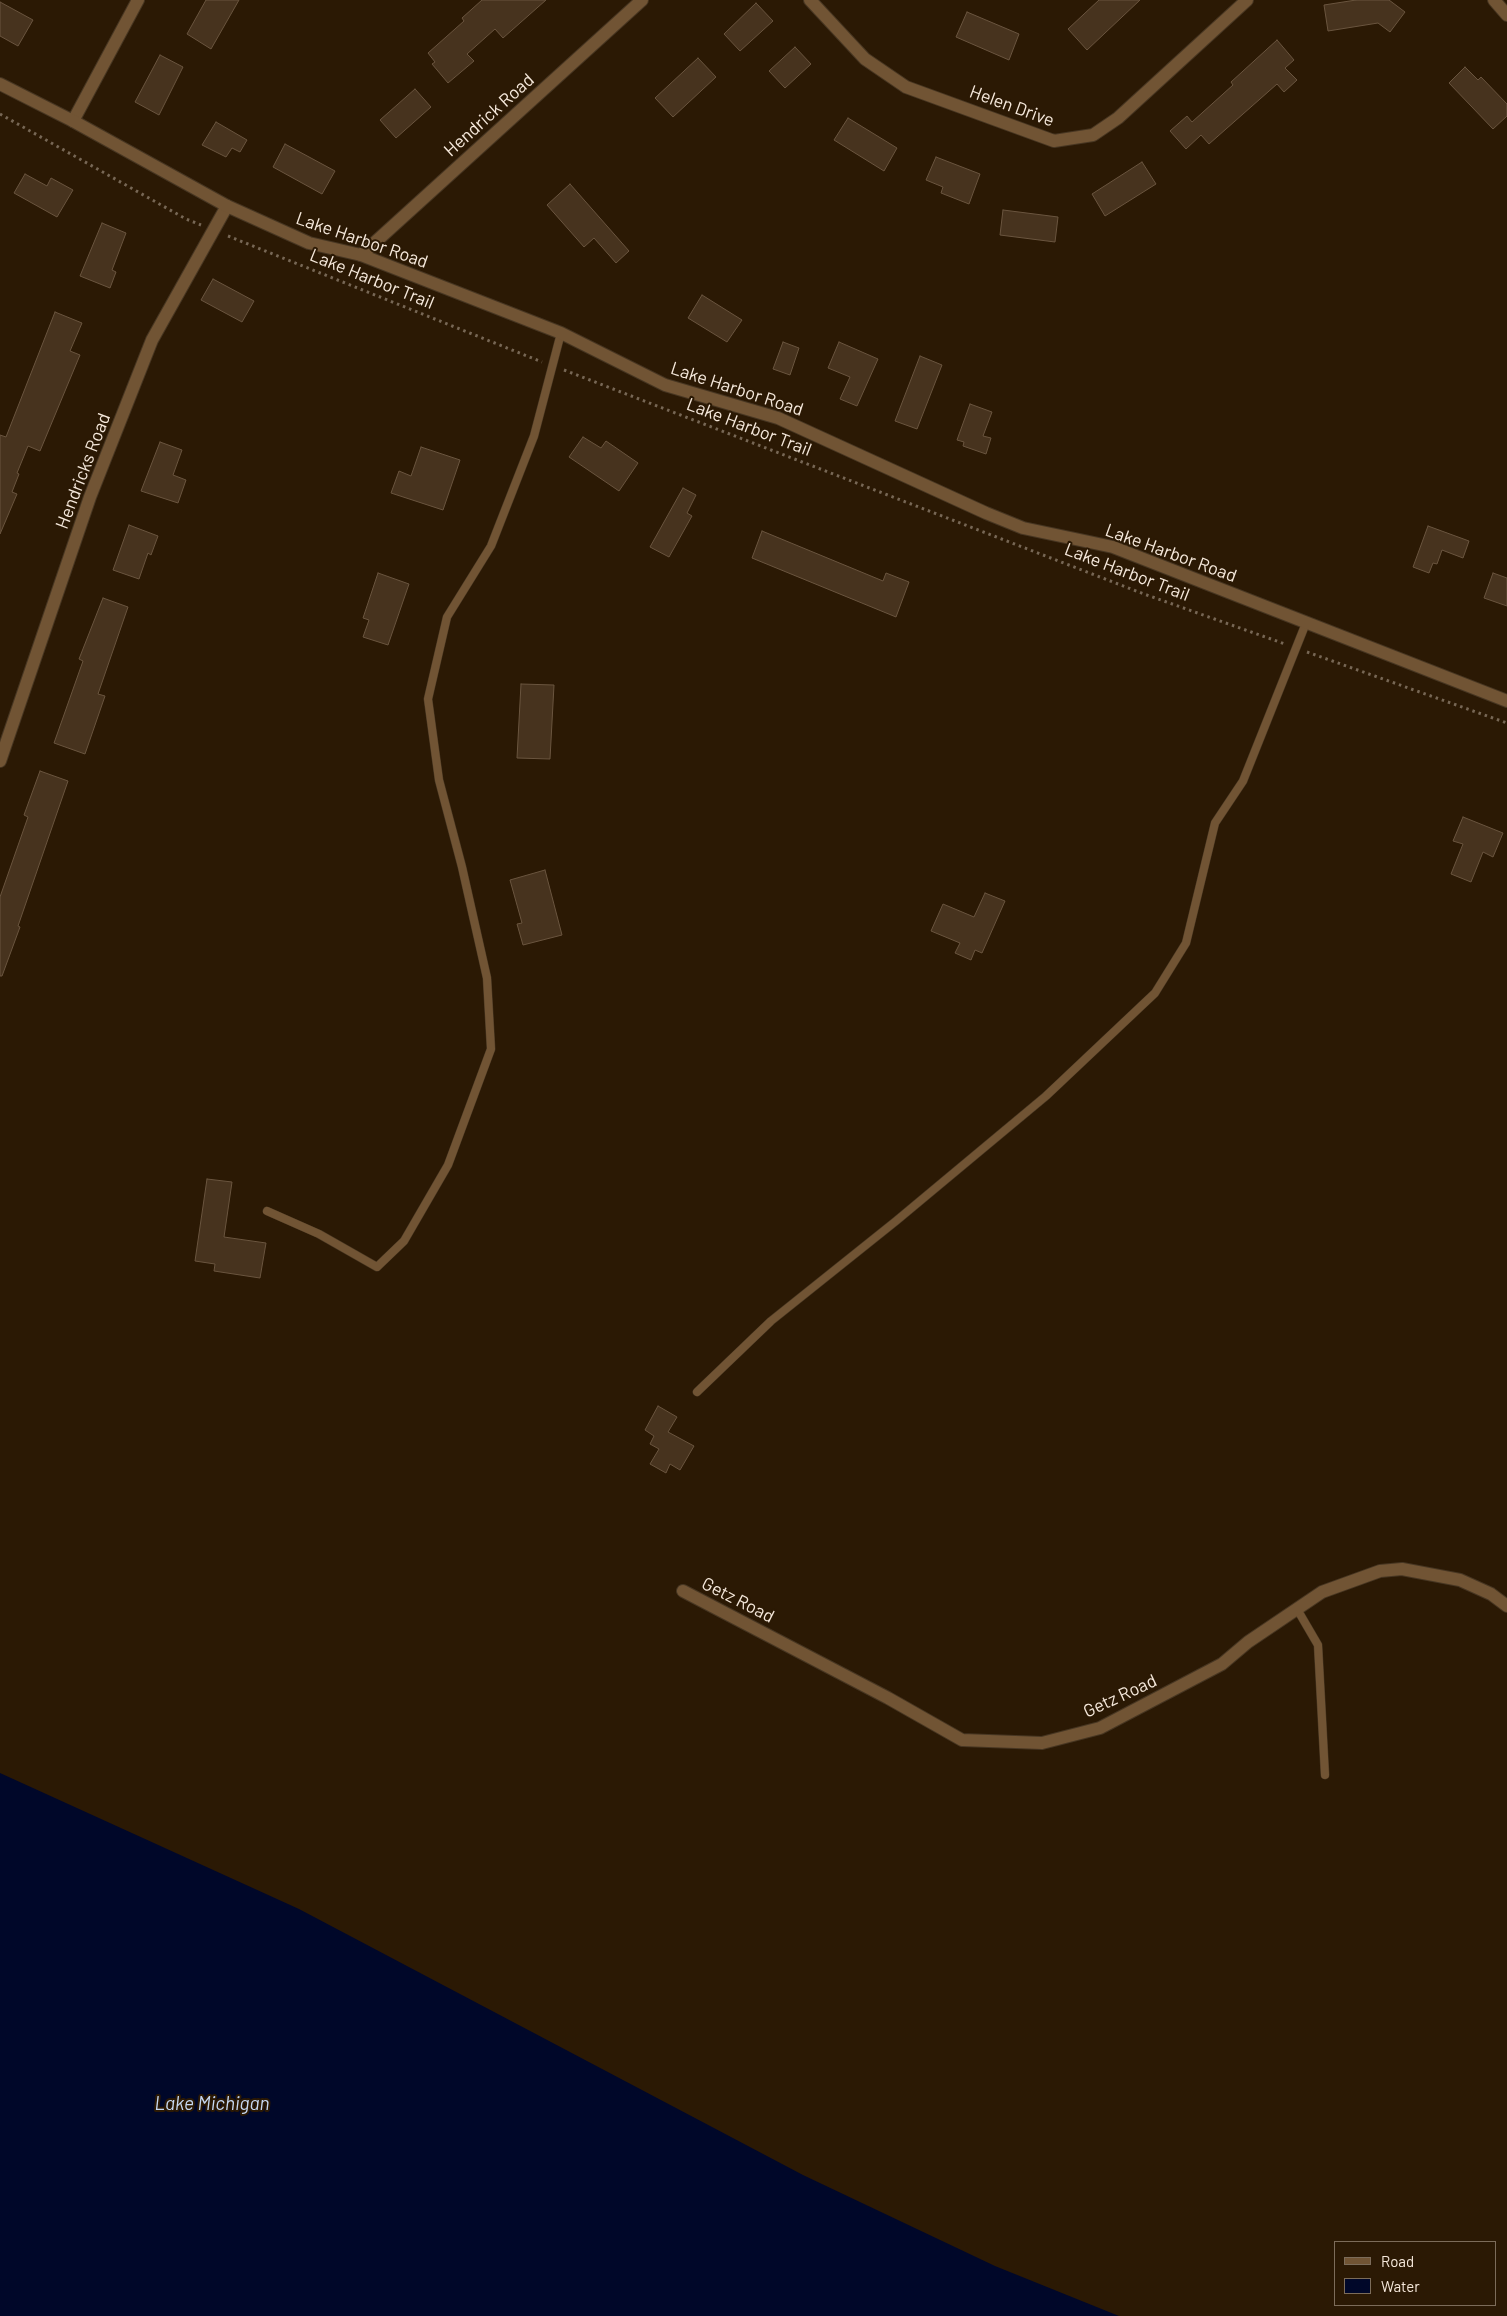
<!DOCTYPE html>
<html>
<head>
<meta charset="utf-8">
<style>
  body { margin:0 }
  #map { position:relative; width:1507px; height:2316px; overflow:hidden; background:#2b1904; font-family:Barlow,sans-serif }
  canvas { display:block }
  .legend { position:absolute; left:1334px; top:2241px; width:162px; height:65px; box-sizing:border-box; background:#2b1904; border:1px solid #7c6c5a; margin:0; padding:6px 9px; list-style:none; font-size:15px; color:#f6e9dc }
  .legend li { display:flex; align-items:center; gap:10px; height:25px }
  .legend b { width:25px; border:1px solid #7c6c5a }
</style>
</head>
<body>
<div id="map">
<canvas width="1507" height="2316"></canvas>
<ul class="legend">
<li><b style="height:6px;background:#715434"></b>Road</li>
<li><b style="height:14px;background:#000729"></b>Water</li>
</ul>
</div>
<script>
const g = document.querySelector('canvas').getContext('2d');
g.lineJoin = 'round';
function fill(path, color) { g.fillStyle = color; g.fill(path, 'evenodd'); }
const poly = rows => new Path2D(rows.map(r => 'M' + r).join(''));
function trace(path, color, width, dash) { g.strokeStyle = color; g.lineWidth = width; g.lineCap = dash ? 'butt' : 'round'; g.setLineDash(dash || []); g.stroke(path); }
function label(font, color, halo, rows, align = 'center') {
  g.font = font + ' Barlow,sans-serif'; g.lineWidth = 4; g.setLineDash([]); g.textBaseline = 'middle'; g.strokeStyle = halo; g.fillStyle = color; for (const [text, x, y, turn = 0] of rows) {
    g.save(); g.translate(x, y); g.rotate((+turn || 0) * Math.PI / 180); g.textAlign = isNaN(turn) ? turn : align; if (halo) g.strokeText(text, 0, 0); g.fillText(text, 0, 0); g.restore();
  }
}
const water = poly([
  [0,1773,299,1909,803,2175,995,2266,1119,2316,0,2316]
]);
const building = poly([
  [206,0,239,0,211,49,187,34,206,0],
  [482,0,546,0,503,38,495,29,467,54,474,61,448,83,432,64,435,62,428,53,464,21,462,18,482,0],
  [1099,0,1140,0,1087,50,1068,29,1099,0],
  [1356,0,1389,0,1405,12,1390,32,1378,23,1328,31,1324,5,1356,0],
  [0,2,33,20,18,46,0,36,0,2],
  [756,3,773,21,740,51,724,34,756,3],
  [967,12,1019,34,1009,60,956,37,967,12],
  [1277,40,1294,60,1285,68,1297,80,1284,92,1277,84,1209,144,1201,135,1186,149,1170,131,1187,116,1192,122,1233,85,1231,82,1277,40],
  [795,47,811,64,785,88,769,71,795,47],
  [160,55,183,67,159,115,135,102,160,55],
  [698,58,716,77,673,117,655,98,698,58],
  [1465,67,1478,80,1481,77,1507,104,1507,116,1493,129,1449,83,1465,67],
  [415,89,431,107,396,138,380,120,415,89],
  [848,118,897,148,884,171,834,140,848,118],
  [216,122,247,140,240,152,232,148,226,157,202,145,216,122],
  [285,144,335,171,322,194,273,167,285,144],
  [936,157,980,174,969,204,941,193,943,187,926,180,936,157],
  [1142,162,1156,184,1105,216,1092,194,1142,162],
  [25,174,47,186,51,178,73,190,57,217,14,193,25,174],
  [570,184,629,251,616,263,594,238,584,247,547,205,570,184],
  [1003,210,1058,217,1055,242,1000,235,1003,210],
  [102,223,126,233,112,270,116,272,110,288,80,276,102,223],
  [213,279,254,301,242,322,201,300,213,279],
  [702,295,742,320,727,342,688,318,702,295],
  [55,312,82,323,70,351,80,355,40,451,28,446,17,473,19,474,12,492,17,494,0,534,0,435,6,437,55,312],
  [783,342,799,348,790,375,773,369,783,342],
  [839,342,878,359,857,406,840,399,850,377,828,368,839,342],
  [920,356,942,365,917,429,895,421,920,356],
  [970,404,992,412,983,436,991,438,986,454,963,446,964,442,957,440,970,404],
  [583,437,601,448,606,441,638,463,619,491,569,457,583,437],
  [160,442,182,450,173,475,186,480,178,503,141,491,160,442],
  [421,447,460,460,443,510,391,493,399,471,411,476,421,447],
  [683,488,696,495,687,513,692,516,669,557,650,547,683,488],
  [129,525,158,536,151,555,148,553,139,579,113,570,129,525],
  [1428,526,1469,541,1463,558,1442,550,1437,564,1433,563,1429,573,1413,567,1428,526],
  [762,531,883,581,886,573,909,582,896,617,752,558,762,531],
  [378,573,409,584,388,645,363,637,369,620,363,618,378,573],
  [1493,573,1507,578,1507,606,1484,598,1493,573],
  [103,598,128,607,98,694,105,696,85,754,54,743,83,661,79,659,103,598],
  [521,684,554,685,550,759,517,758,521,684],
  [40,771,68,781,18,926,20,927,2,976,0,976,0,897,28,817,24,815,40,771],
  [1463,817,1503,833,1493,857,1483,852,1471,882,1451,874,1463,844,1453,841,1463,817],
  [545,870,562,935,523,945,517,924,522,923,510,880,545,870],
  [985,893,1005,901,982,953,975,950,971,960,955,953,960,943,931,931,943,904,974,917,985,893],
  [207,1179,232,1182,224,1237,266,1243,260,1278,214,1271,215,1264,195,1261,207,1179],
  [658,1406,677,1417,668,1432,694,1446,680,1470,670,1464,666,1473,650,1464,659,1449,650,1444,654,1436,645,1430,658,1406]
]);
const path = poly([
  [0,114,186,219,201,225],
  [228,236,542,362],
  [564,370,1144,594,1285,644],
  [1307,652,1507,723]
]);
const service = poly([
  [267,1211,319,1234,377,1267,404,1241,448,1165,491,1049,487,978,462,867,439,780,428,699,447,617,491,546,534,436,561,333],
  [697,1392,771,1321,896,1221,1046,1096,1155,993,1186,943,1215,823,1243,781,1306,623],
  [1297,1609,1318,1645,1325,1775]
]);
const minor = poly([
  [810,0,865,59,906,87,1054,141,1093,135,1118,118,1247,0],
  [1494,0,1507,15],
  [73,121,138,0],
  [361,255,642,0],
  [0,761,90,497,152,340,227,206],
  [683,1591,888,1698,962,1740,1042,1743,1100,1728,1222,1664,1248,1642,1322,1592,1380,1571,1402,1569,1460,1580,1491,1594,1507,1606]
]);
const tertiary = poly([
  [0,84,73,121,227,206,309,243,361,255,561,333,665,385,778,418,986,513,1023,528,1113,547,1507,701]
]);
const streetNames = [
  ["Helen Drive",1012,106,20],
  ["Hendrick Road",489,115,-42],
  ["Lake Harbor Road",362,240,19],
  ["Lake Harbor Trail",372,279,22],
  ["Lake Harbor Road",737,389,18],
  ["Lake Harbor Trail",749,427,21],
  ["Hendricks Road",83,471,-69],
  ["Lake Harbor Road",1171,553,20],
  ["Lake Harbor Trail",1127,572,21],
  ["Getz Road",738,1600,27],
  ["Getz Road",1120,1696,-25]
];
const waterNames = [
  ["Lake Michigan",212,2104]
];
fill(water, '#000729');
fill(building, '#47331e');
trace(building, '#6a553f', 1);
trace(service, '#473622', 9);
trace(minor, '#473622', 14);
trace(tertiary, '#473622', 14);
trace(path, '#776755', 3, [2.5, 4]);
trace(service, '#715434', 8);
trace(minor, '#715434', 12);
trace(tertiary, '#715434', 12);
label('18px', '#f6e9dc', '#2b1904', streetNames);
label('italic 19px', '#c6d8f3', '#2b1904', waterNames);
</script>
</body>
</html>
